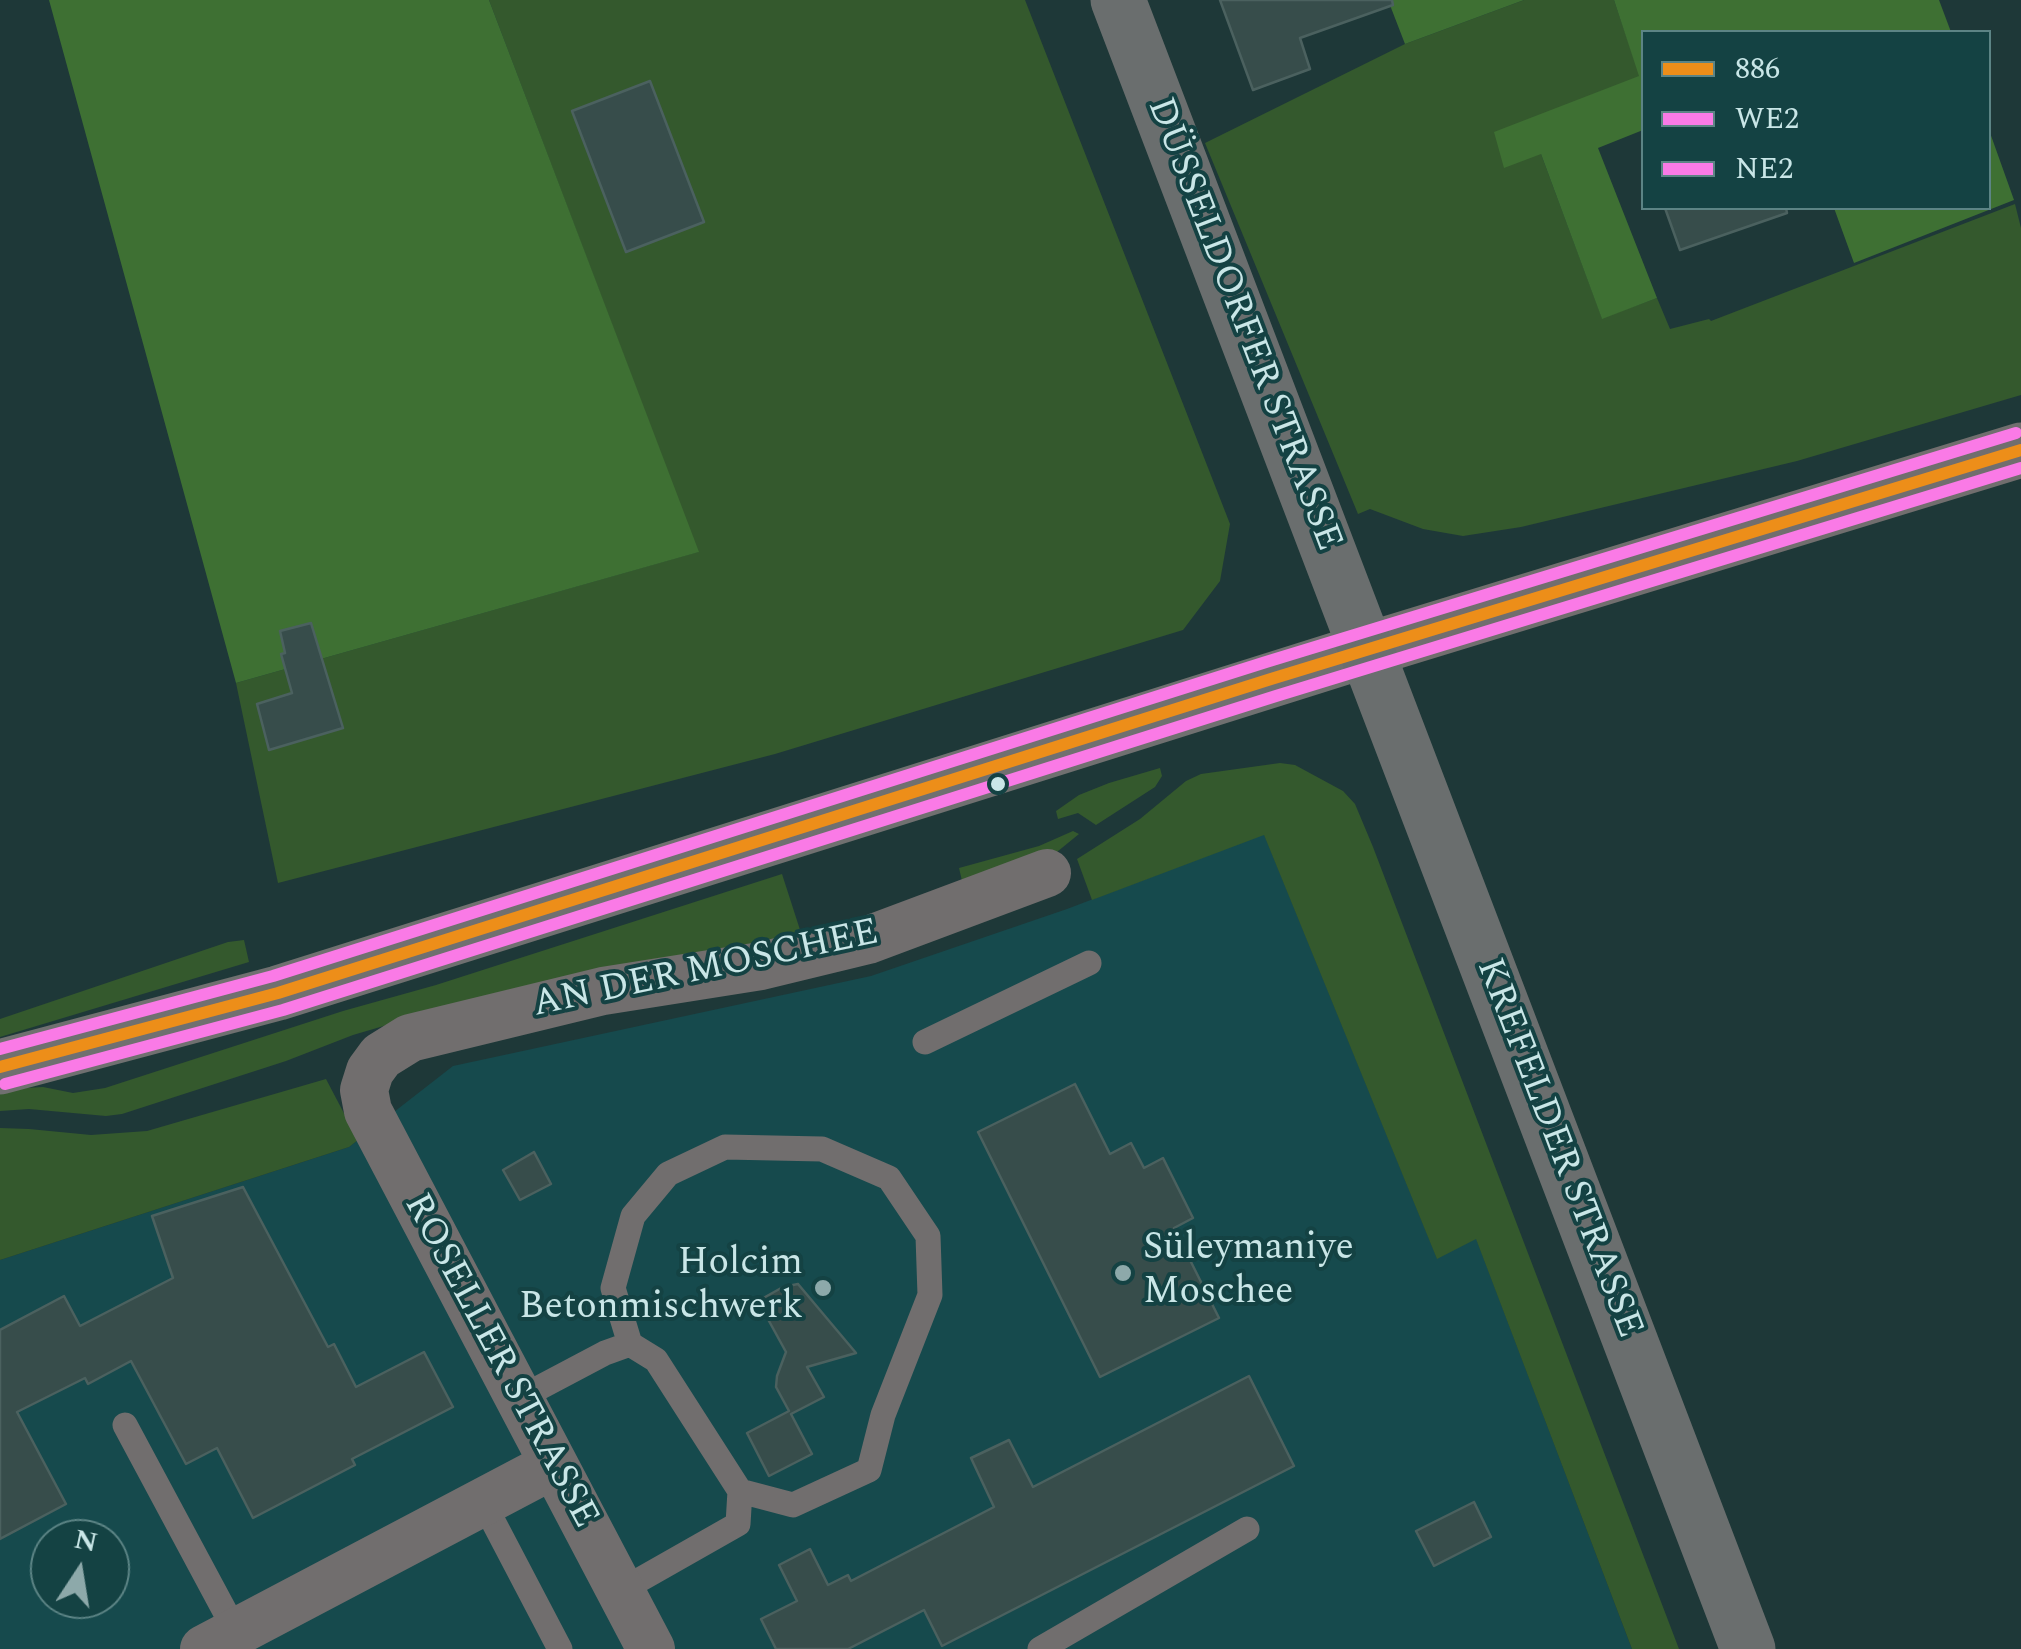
<!DOCTYPE html>
<html>
<head>
<meta charset="utf-8">
<style>
  body { margin:0 }
  #map { position:relative; width:2021px; height:1649px; overflow:hidden; background:#1e3838; font-family:Spectral,serif }
  canvas { display:block }
  .legend { position:absolute; left:1641px; top:30px; width:350px; height:180px; box-sizing:border-box; background:#144243; border:2px solid #5c8485; margin:0; padding:12px 18px; list-style:none; font-size:30px; color:#c9e6e7 }
  .legend li { display:flex; align-items:center; gap:20px; height:50px }
  .legend b { width:50px; border:2px solid #5c8485 }
  .north { position:absolute; left:30px; top:1519px; width:100px; height:100px; box-sizing:border-box; background:#144243; border:2px solid #5c8485; border-radius:50%; rotate:12deg; font-size:28px; font-weight:700; line-height:40px; text-align:center; color:#c9e6e7 }
  .north::after { content:''; display:block; margin:auto; width:35px; height:45px; background:#8da9aa; clip-path:polygon(50% 0,100% 100%,50% 72%,0 100%) }
</style>
</head>
<body>
<div id="map">
<canvas width="2021" height="1649"></canvas>
<ul class="legend">
<li><b style="height:12px;background:#ed8e19"></b>886</li>
<li><b style="height:12px;background:#fa7ae6"></b>WE2</li>
<li><b style="height:12px;background:#fa7ae6"></b>NE2</li>
</ul>
<div class="north">N</div>
</div>
<script>
const g = document.querySelector('canvas').getContext('2d');
g.lineJoin = 'round';
function fill(path, color) { g.fillStyle = color; g.fill(path, 'evenodd'); }
const poly = rows => new Path2D(rows.map(r => 'M' + r).join(''));
function trace(path, color, width, dash) { g.strokeStyle = color; g.lineWidth = width; g.lineCap = dash ? 'butt' : 'round'; g.setLineDash(dash || []); g.stroke(path); }
function label(font, color, halo, rows, align = 'center') {
  g.font = font + ' Spectral,serif'; g.lineWidth = 8; g.setLineDash([]); g.textBaseline = 'middle'; g.strokeStyle = halo; g.fillStyle = color; for (const [text, x, y, turn = 0] of rows) {
    g.save(); g.translate(x, y); g.rotate((+turn || 0) * Math.PI / 180); g.textAlign = isNaN(turn) ? turn : align; if (halo) g.strokeText(text, 0, 0); g.fillText(text, 0, 0); g.restore();
  }
}
const built = poly([
  [1264,834,1437,1258,1476,1238,1632,1649,0,1649,0,1260,349,1147,453,1066,871,976,1067,909],
  [50,1539,110,1539,110,1599,50,1599]
]);
const green = poly([
  [489,0,1025,0,1230,524,1220,581,1183,630,775,754,278,883,236,683,698,552],
  [1524,0,1614,0,1640,76,1541,154,1602,318,1657,298,1670,329,1709,319,1711,321,2015,204,2021,228,2021,395,1797,461,1521,527,1463,536,1423,529,1370,509,1358,514,1205,143,1405,44],
  [1280,763,1295,765,1343,791,1355,804,1373,847,1679,1649,1632,1649,1476,1239,1437,1259,1264,835,1092,900,1077,859,1140,819,1186,781,1201,774],
  [1160,768,1162,776,1155,787,1096,825,1078,813,1058,819,1056,811,1079,795,1109,783],
  [1073,831,1079,834,1052,856,963,885,959,868,1039,846],
  [782,874,802,936,438,1010,353,1035,286,1061,122,1114,106,1116,29,1109,0,1111,0,1092,10,1089,43,1087,73,1093,105,1088,343,1011,436,985],
  [244,940,249,962,0,1037,0,1019,228,942],
  [326,1079,358,1140,349,1147,0,1260,0,1128,29,1129,91,1135,147,1131]
]);
const forest = poly([
  [49,0,489,0,699,552,236,683],
  [1388,0,1524,0,1405,44],
  [1614,0,1939,0,1951,32,1644,32,1643,130,1598,148,1657,298,1602,319,1541,154,1504,168,1494,132,1639,76],
  [1989,130,2014,200,1854,263,1834,208,1988,208]
]);
const building = poly([
  [1220,0,1392,0,1393,5,1300,38,1310,69,1253,90,1220,0],
  [650,81,704,222,626,252,572,111,650,81],
  [1665,208,1786,208,1787,213,1680,250,1665,208],
  [311,623,343,728,269,750,257,704,292,693,281,654,285,653,280,631,311,623],
  [1075,1084,1110,1154,1131,1143,1144,1168,1163,1158,1193,1218,1174,1228,1219,1318,1100,1377,978,1132,1075,1084],
  [534,1152,551,1184,520,1200,503,1170,534,1152],
  [243,1187,328,1347,334,1344,356,1387,424,1352,453,1407,352,1459,355,1465,253,1518,217,1448,186,1464,131,1361,88,1384,85,1378,17,1412,66,1504,0,1539,0,1330,64,1296,80,1326,173,1278,152,1216,243,1187],
  [798,1284,856,1353,807,1367,824,1397,791,1414,812,1454,769,1476,747,1433,789,1411,776,1387,777,1376,786,1352,758,1301,783,1287,798,1284],
  [1249,1376,1294,1466,942,1646,924,1610,848,1649,776,1649,761,1619,797,1601,779,1565,810,1549,828,1585,848,1575,851,1581,994,1507,971,1458,1009,1440,1033,1487,1249,1376],
  [1474,1502,1491,1537,1434,1566,1416,1531,1474,1502]
]);
const service = poly([
  [925,1042,1089,963],
  [630,1344,613,1288,633,1216,668,1174,725,1147,822,1149,889,1178,928,1236,930,1295,883,1415,869,1470,793,1505,740,1491],
  [518,1399,605,1353,630,1344,656,1360,740,1491,738,1524,620,1591],
  [125,1425,236,1632],
  [483,1502,560,1649],
  [1040,1649,1247,1529]
]);
const minor = poly([
  [204,1649,553,1465],
  [651,1649,368,1111,364,1090,370,1071,381,1056,410,1038,603,991,761,966,868,940,1047,873]
]);
const tertiary = poly([
  [1367,650,2021,450]
]);
const secondary = poly([
  [0,1067,278,993,1367,650]
]);
const primary = poly([
  [1118,0,1748,1649]
]);
const bus1 = poly([
  [0,1067,278,993,1271,679,2021,450]
]);
const bus2 = poly([
  [5,1084,283,1010,1276,696,2021,468]
]);
const bus3 = poly([
  [0,1049,273,976,1266,662,2016,433]
]);
const markers = [
  [998,784,9,"#c9e6e7"],
  [1123,1273,10,"#8da9aa"],
  [823,1288,10,"#8da9aa"]
];
const streetNames = [
  ["DÜSSELDORFER STRASSE",1242,325,69],
  ["AN DER MOSCHEE",706,971,-12],
  ["KREFELDER STRASSE",1557,1149,69],
  ["ROSELLER STRASSE",499,1362,62]
];
const poiNames = [
  ["Süleymaniye",1143,1251],
  ["Moschee",1143,1295],
  ["Holcim",803,1266,"right"],
  ["Betonmischwerk",803,1310,"right"]
];
fill(built, '#164a4d');
fill(green, '#34592d');
fill(forest, '#3e7033');
fill(building, '#374d4b');
trace(building, '#4b615f', 2.5);
trace(service, '#716e6e', 25);
trace(minor, '#716e6e', 48);
trace(tertiary, '#716e6e', 55);
trace(secondary, '#707070', 55);
trace(primary, '#6a6e6e', 55);
trace(bus1, '#ed8e19', 12);
trace(bus2, '#fa7ae6', 12);
trace(bus3, '#fa7ae6', 12);
for (const [x, y, r, color] of markers) { const dot = new Path2D(); dot.arc(x, y, r, 0, 2 * Math.PI); g.fillStyle = color; g.fill(dot); trace(dot, '#144243', 4); }
label('38px', '#c9e6e7', '#144243', streetNames);
label('38px', '#c9e6e7', '#144243', poiNames, 'left');
</script>
</body>
</html>
